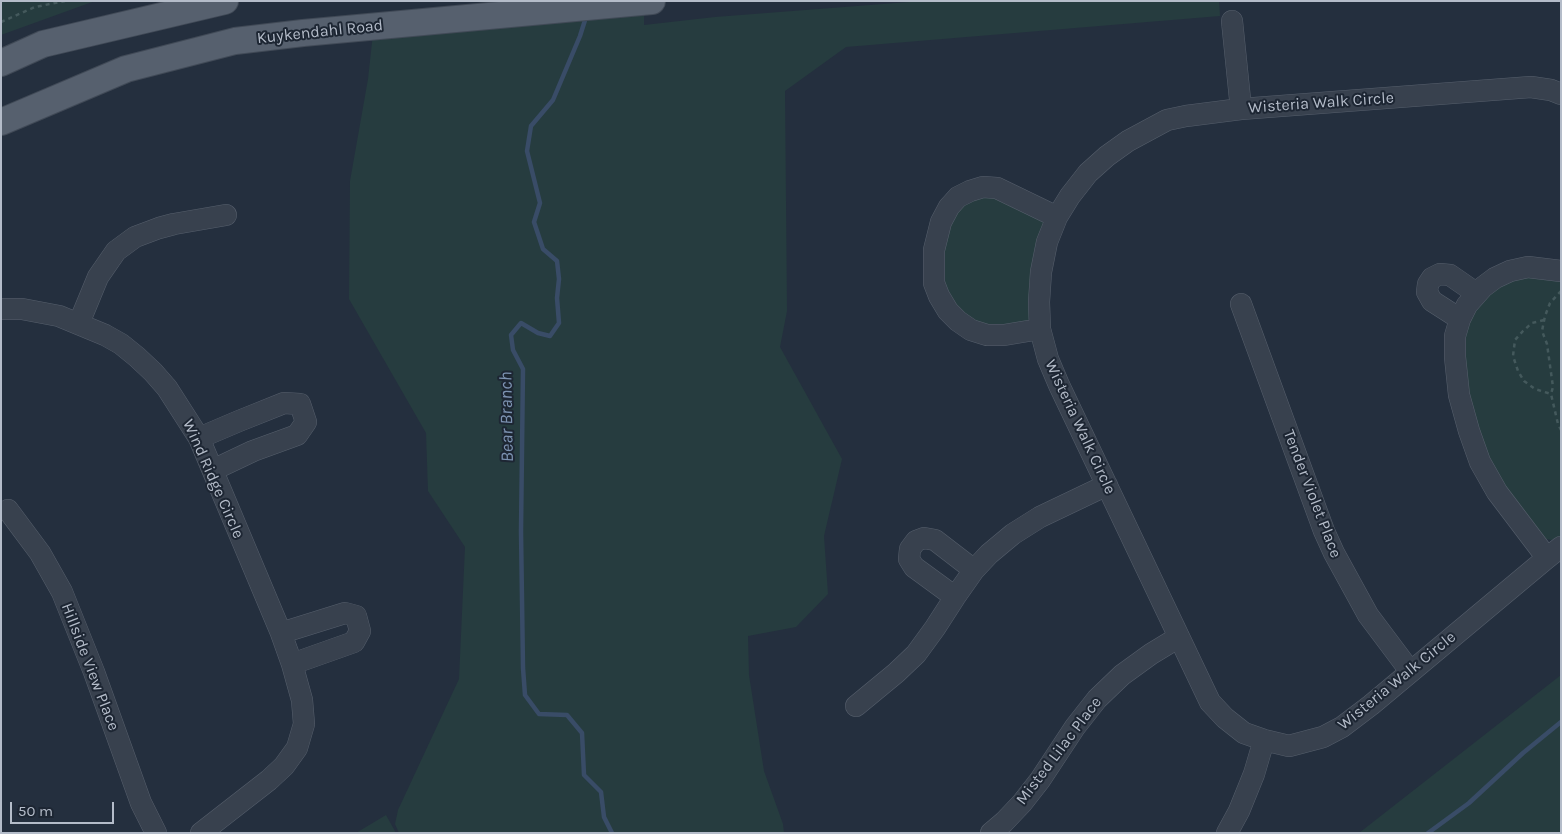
<!DOCTYPE html>
<html>
<head>
<meta charset="utf-8">
<style>
  body { margin:0 }
  #map { position:relative; width:1562px; height:834px; overflow:hidden; background:#242f3e; font-family:Karla,sans-serif }
  canvas { display:block }
  .frame { position:absolute; inset:0; border:2px solid #b4bcc9; pointer-events:none }
  .scale { position:absolute; left:10px; top:802px; width:104px; height:22px; box-sizing:border-box; border:2px solid #b4bcc9; border-top:0; padding-left:6px; font-size:15px; line-height:18px; white-space:nowrap; color:#b4bcc9; -webkit-text-stroke:4px #1d2633; paint-order:stroke }
</style>
</head>
<body>
<div id="map">
<canvas width="1562" height="834"></canvas>
<div class="frame"></div>
<div class="scale">50 m</div>
</div>
<script>
const g = document.querySelector('canvas').getContext('2d');
g.lineJoin = 'round';
function fill(path, color) { g.fillStyle = color; g.fill(path, 'evenodd'); }
const poly = rows => new Path2D(rows.map(r => 'M' + r).join(''));
function trace(path, color, width, dash) { g.strokeStyle = color; g.lineWidth = width; g.lineCap = dash ? 'butt' : 'round'; g.setLineDash(dash || []); g.stroke(path); }
function label(font, color, halo, rows, align = 'center') {
  g.font = font + ' Karla,sans-serif'; g.lineWidth = 4; g.setLineDash([]); g.textBaseline = 'middle'; g.strokeStyle = halo; g.fillStyle = color; for (const [text, x, y, turn = 0] of rows) {
    g.save(); g.translate(x, y); g.rotate((+turn || 0) * Math.PI / 180); g.textAlign = isNaN(turn) ? turn : align; if (halo) g.strokeText(text, 0, 0); g.fillText(text, 0, 0); g.restore();
  }
}
const green = poly([
  [1,1,95,1,1,35],
  [644,1,644,25,715,17,922,1,1219,1,1220,16,846,47,785,91,787,311,780,347,842,459,824,536,828,594,796,627,748,636,749,675,764,771,783,824,784,833,399,833,395,824,398,810,459,679,465,547,428,491,426,433,349,299,350,181,368,79,375,15],
  [986,193,1043,221,1045,228,1030,318,1026,323,989,329,965,318,943,285,941,273,948,221,960,204],
  [1521,275,1561,276,1561,536,1552,540,1545,539,1509,496,1486,453,1468,399,1463,348,1473,308,1493,287],
  [1561,675,1561,833,1359,833],
  [386,815,396,833,356,833]
]);
const stream = poly([
  [586,17,580,36,553,100,531,126,527,151,540,203,534,222,543,249,557,261,559,279,557,298,559,323,550,336,538,333,521,323,511,335,513,350,523,369,521,531,523,668,525,695,539,714,567,715,582,733,584,775,601,792,604,817,612,833],
  [1428,833,1469,803,1523,753,1561,722]
]);
const path = poly([
  [1,22,35,7,65,1],
  [1561,291,1550,303,1545,316,1542,331,1547,344,1553,387,1551,394,1558,424,1561,430],
  [1544,320,1532,323,1523,331,1515,340,1513,356,1518,371,1524,381,1535,389,1551,394]
]);
const minor = poly([
  [1232,21,1241,109],
  [1561,94,1551,90,1531,87,1241,109,1186,116,1167,120,1128,141,1107,156,1088,173,1070,196,1057,217,1047,242,1041,272,1039,302,1040,329,1048,359,1059,385,1210,702,1225,718,1244,733,1264,740,1289,746,1323,737,1342,727,1371,705,1547,558,1561,547],
  [1241,304,1324,531,1334,553,1368,615,1410,671],
  [1,309,22,309,59,316,105,335,121,344,137,357,153,372,167,388,199,438,281,633,292,664,302,700,304,724,297,748,284,766,269,780,201,833],
  [1460,319,1432,301,1427,292,1428,284,1432,278,1440,274,1450,275,1476,293],
  [79,323,98,277,116,251,135,237,159,228,174,224,226,215],
  [1040,329,1004,335,987,335,971,330,958,321,948,311,939,296,934,283,934,250,941,222,949,207,958,197,970,191,983,187,997,188,1057,217],
  [199,438,239,421,284,403,300,404,306,422,297,435,253,451,213,470],
  [8,510,40,553,62,592,94,672,141,803,156,833],
  [1547,558,1497,492,1480,462,1469,431,1459,395,1455,357,1455,336,1460,319,1467,305,1483,287,1495,278,1510,271,1528,267,1561,271],
  [955,597,914,567,909,559,910,549,916,541,924,538,935,540,974,570],
  [281,633,345,613,356,616,360,631,354,642,292,664],
  [856,706,896,673,916,654,935,628,955,597,974,570,989,554,1013,534,1040,517,1107,485],
  [991,833,1004,822,1022,803,1040,780,1075,727,1097,699,1122,675,1151,654,1179,637],
  [1227,833,1239,811,1254,774,1264,740]
]);
const major = poly([
  [1,63,43,44,225,1],
  [1,122,126,69,235,41,303,33,652,1]
]);
const streetNames = [
  ["Kuykendahl Road",320,32,-6],
  ["Wisteria Walk Circle",1321,103,-4],
  ["Wisteria Walk Circle",1080,427,65],
  ["Wind Ridge Circle",213,479,66],
  ["Tender Violet Place",1312,494,69],
  ["Hillside View Place",90,667,69],
  ["Wisteria Walk Circle",1397,681,-39],
  ["Misted Lilac Place",1059,751,-53]
];
const waterNames = [
  ["Bear Branch",507,417,-91]
];
fill(green, '#263c3f');
trace(stream, '#394c67', 4.5);
trace(minor, '#565f6c', 22);
trace(major, '#414a57', 28);
trace(path, '#44595c', 2.5, [4, 4]);
trace(minor, '#38414e', 21);
trace(major, '#56606e', 26);
label('16px', '#b4bcc9', '#1d2633', streetNames);
label('italic 18px', '#7c92b1', '#1d2633', waterNames);
</script>
</body>
</html>
